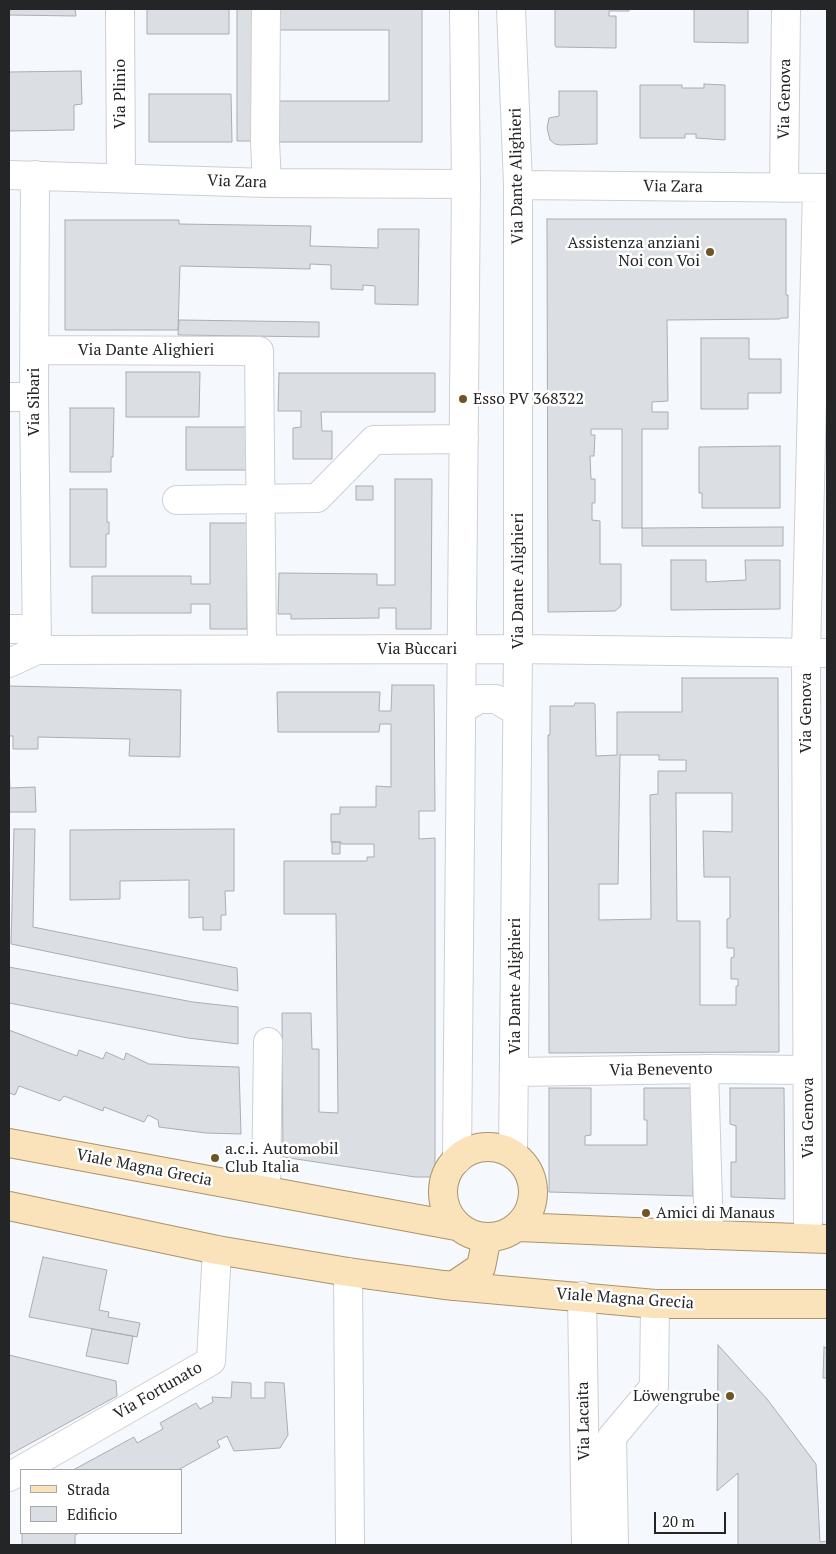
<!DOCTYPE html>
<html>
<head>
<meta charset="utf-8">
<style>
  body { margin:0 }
  #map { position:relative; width:836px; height:1554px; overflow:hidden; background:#f5f9fd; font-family:"PT Serif",serif }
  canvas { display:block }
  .frame { position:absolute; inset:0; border:10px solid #242527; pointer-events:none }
  .legend { position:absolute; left:20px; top:1469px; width:162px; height:65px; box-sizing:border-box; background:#fff; border:1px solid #a7a8a9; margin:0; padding:6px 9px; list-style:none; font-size:15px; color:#242527 }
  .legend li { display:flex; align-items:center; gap:10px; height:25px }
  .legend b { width:25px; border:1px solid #a7a8a9 }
  .scale { position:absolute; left:654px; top:1512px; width:72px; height:22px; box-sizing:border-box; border:2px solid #242527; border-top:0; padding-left:6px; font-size:15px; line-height:18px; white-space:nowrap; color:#242527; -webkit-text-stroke:4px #fff; paint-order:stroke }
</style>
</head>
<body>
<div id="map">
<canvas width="836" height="1554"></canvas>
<div class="frame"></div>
<ul class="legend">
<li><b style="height:6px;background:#fae2ba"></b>Strada</li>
<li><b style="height:14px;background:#dbdfe3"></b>Edificio</li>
</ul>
<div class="scale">20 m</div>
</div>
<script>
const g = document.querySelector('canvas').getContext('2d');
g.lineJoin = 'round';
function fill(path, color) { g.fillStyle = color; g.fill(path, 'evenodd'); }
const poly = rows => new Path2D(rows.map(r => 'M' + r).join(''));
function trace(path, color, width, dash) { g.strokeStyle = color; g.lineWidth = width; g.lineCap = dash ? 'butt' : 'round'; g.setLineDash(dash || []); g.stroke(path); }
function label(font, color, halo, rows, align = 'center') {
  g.font = font + ' "PT Serif",serif'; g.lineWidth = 5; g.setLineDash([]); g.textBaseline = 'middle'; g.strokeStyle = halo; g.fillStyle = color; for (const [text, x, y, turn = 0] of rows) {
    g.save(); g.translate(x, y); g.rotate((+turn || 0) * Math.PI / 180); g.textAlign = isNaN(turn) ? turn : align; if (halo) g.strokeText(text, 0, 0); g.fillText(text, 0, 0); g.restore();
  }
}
const building = poly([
  [9,9,75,9,76,16,9,15,9,9],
  [147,9,229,9,229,34,147,34,147,9],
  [237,9,255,9,255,141,237,141,237,9],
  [276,9,422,9,422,142,276,142,276,101,389,101,389,30,276,30,276,9],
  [555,9,629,9,629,11,609,11,609,16,616,16,616,48,557,47,556,47,555,45,555,9],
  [694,9,748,9,748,43,694,42,694,9],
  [81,71,82,104,74,105,74,130,9,131,9,72,81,71],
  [704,84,725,85,725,140,696,138,696,134,685,134,685,138,640,138,640,85,682,85,682,88,704,88,704,84],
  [559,91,597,91,597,144,560,145,555,144,550,140,547,128,549,118,559,116,559,91],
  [149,94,231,94,232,142,149,142,149,94],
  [547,219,786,219,786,295,788,295,788,318,781,318,780,319,667,320,668,401,652,402,652,412,668,412,668,429,642,429,642,528,622,528,622,429,591,429,591,435,595,435,594,456,590,456,591,479,595,479,595,503,592,503,592,520,600,521,600,564,621,564,621,606,615,611,548,612,547,219],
  [65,220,179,220,179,224,311,226,310,246,378,248,378,229,419,229,418,305,375,304,375,286,363,285,363,290,331,289,331,265,310,264,310,269,180,266,178,330,65,330,65,220],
  [179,320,319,322,319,337,178,335,179,320],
  [701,338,749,338,749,359,781,359,781,393,748,393,748,409,701,409,701,338],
  [126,372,200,372,199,417,126,417,126,372],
  [279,373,435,373,435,412,321,412,322,431,332,431,332,459,293,459,293,428,301,427,301,411,278,411,279,373],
  [70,408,114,408,113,457,111,457,111,472,70,472,70,408],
  [186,427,252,427,252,470,186,470,186,427],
  [780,446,780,508,702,508,702,493,699,493,699,447,780,446],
  [395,479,432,479,431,629,396,629,396,608,379,608,379,618,291,619,291,614,278,614,279,573,377,574,377,585,395,585,395,479],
  [356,486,373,486,373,500,356,500,356,486],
  [70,489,107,489,107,522,109,522,109,534,106,534,106,567,70,567,70,489],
  [210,523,247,523,247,629,210,629,210,604,191,604,191,613,92,613,92,576,191,576,191,584,210,584,210,523],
  [783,527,783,546,642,546,642,528,783,527],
  [671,560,706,560,706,582,746,580,745,560,780,560,780,609,671,610,671,560],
  [682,678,778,678,779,1052,549,1053,548,735,550,735,550,706,574,706,575,703,593,703,595,704,596,756,617,755,617,712,682,712,682,678],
  [620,755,659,755,659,760,686,760,686,771,658,771,658,794,650,795,651,919,599,920,599,884,618,884,620,755],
  [676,793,732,793,732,832,703,831,704,877,730,877,730,918,727,919,727,948,734,948,734,957,731,958,731,979,738,979,738,986,736,986,736,1005,700,1005,700,921,677,921,676,793],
  [392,685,434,685,435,811,419,811,419,839,435,838,435,1177,415,1177,283,1157,282,1013,311,1013,312,1049,319,1049,319,1112,338,1113,336,914,284,914,284,861,367,861,367,857,374,857,374,844,341,844,341,842,331,842,331,814,340,814,340,807,376,807,376,786,391,787,391,724,380,724,379,732,278,732,277,692,380,692,379,711,391,711,392,685],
  [9,686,181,690,180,757,129,756,130,739,38,737,38,749,13,749,13,736,9,736,9,686],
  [9,767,10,788,35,787,36,812,9,812,9,767],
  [14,829,35,829,33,927,237,968,238,991,11,944,14,829],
  [234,829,234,891,225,891,226,915,221,915,221,930,203,930,203,917,189,918,189,880,120,881,120,899,70,900,70,830,234,829],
  [332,842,340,842,340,854,332,854,332,842],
  [9,967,193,1002,238,1007,238,1044,188,1038,9,1003,9,967],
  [9,1030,77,1056,79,1050,103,1059,106,1052,124,1060,126,1053,149,1064,239,1067,241,1134,206,1133,159,1127,158,1120,148,1115,144,1122,104,1107,103,1111,64,1096,60,1101,19,1086,15,1095,9,1093,9,1030],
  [549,1088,591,1088,591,1135,585,1136,585,1145,647,1145,647,1120,644,1120,644,1088,693,1088,693,1196,549,1192,549,1088],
  [730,1088,784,1088,785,1199,731,1197,731,1162,736,1162,736,1126,730,1124,730,1088],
  [43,1257,107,1270,99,1310,109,1312,108,1317,140,1323,137,1337,29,1317,43,1257],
  [92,1329,133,1336,128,1364,86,1356,92,1329],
  [718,1345,767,1399,816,1464,820,1542,827,1541,827,1545,738,1545,738,1473,717,1491,718,1345],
  [824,1347,827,1348,827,1378,823,1378,824,1347],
  [9,1355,116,1381,117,1396,9,1455,9,1355],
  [232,1382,251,1383,251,1398,265,1398,265,1382,284,1383,288,1435,280,1448,234,1451,227,1436,217,1441,220,1447,178,1470,73,1470,134,1437,137,1443,163,1429,160,1423,196,1403,200,1409,213,1402,212,1397,231,1398,232,1382],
  [22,1533,79,1533,75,1535,75,1545,22,1545,22,1533]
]);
const minor = poly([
  [120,9,121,178],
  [266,9,265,142,267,183],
  [511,9,518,185,518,649,513,1154],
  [9,175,267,183,466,184],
  [35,175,34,397,37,650],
  [518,185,827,188],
  [784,188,786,9],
  [35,350,259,351,262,648],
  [9,397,34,397],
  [177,500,317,498,374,440,464,439],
  [9,629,37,629],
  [9,663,37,650,518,649,827,653],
  [462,709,479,699,496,699,516,711],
  [704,1069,709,1235],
  [515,1072,704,1069,807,1070],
  [457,1160,466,184,464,9],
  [266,1190,268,1042],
  [808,1238,806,653,817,188],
  [348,1272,350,1545],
  [582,1296,586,1545],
  [9,1477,211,1361,217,1250],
  [614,1545,612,1437,654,1387,655,1304]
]);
const major = poly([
  [9,1143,456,1226],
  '443 1192a45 45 0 1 1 90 0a45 45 0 1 1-90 0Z',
  [9,1206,217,1250,348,1272,444,1285,655,1304,827,1304],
  [518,1227,658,1233,827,1239],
  [453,1286,481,1267,487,1237]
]);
const markers = [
  [710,252,5,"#6f5526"],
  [463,399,5,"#6f5526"],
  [215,1158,5,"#6f5526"],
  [646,1213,5,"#6f5526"],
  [730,1396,5,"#6f5526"]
];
const streetNames = [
  ["Via Plinio",120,94,-90],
  ["Via Genova",785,99,-89],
  ["Via Dante Alighieri",517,176,-91],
  ["Via Zara",237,182,2],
  ["Via Zara",673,187,1],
  ["Via Dante Alighieri",146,350],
  ["Via Sibari",34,402,-90],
  ["Via Dante Alighieri",518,581,-90],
  ["Via Bùccari",417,649],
  ["Via Genova",806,713,-90],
  ["Via Dante Alighieri",515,986,-90],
  ["Via Benevento",661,1070,-1],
  ["Via Genova",808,1118,-90],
  ["Viale Magna Grecia",144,1168,11],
  ["Viale Magna Grecia",625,1299,4],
  ["Via Fortunato",158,1391,-30],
  ["Via Lacaita",584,1421,-91]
];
const poiNames = [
  ["Assistenza anziani",700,243,"right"],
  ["Noi con Voi",700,261,"right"],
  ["Esso PV 368322",473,399],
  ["a.c.i. Automobil",225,1149],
  ["Club Italia",225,1167],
  ["Amici di Manaus",656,1213],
  ["Löwengrube",720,1396,"right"]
];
fill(building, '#dbdfe3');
trace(building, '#aaadb1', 1);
trace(minor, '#cccfd4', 30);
trace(major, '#ac9369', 30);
trace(minor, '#fff', 28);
trace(major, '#fae2ba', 28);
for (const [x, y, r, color] of markers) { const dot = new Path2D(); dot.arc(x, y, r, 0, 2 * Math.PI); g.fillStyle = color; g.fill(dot); trace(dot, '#fff', 2); }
label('16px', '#242527', '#fff', streetNames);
label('16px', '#242527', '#fff', poiNames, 'left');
</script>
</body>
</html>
